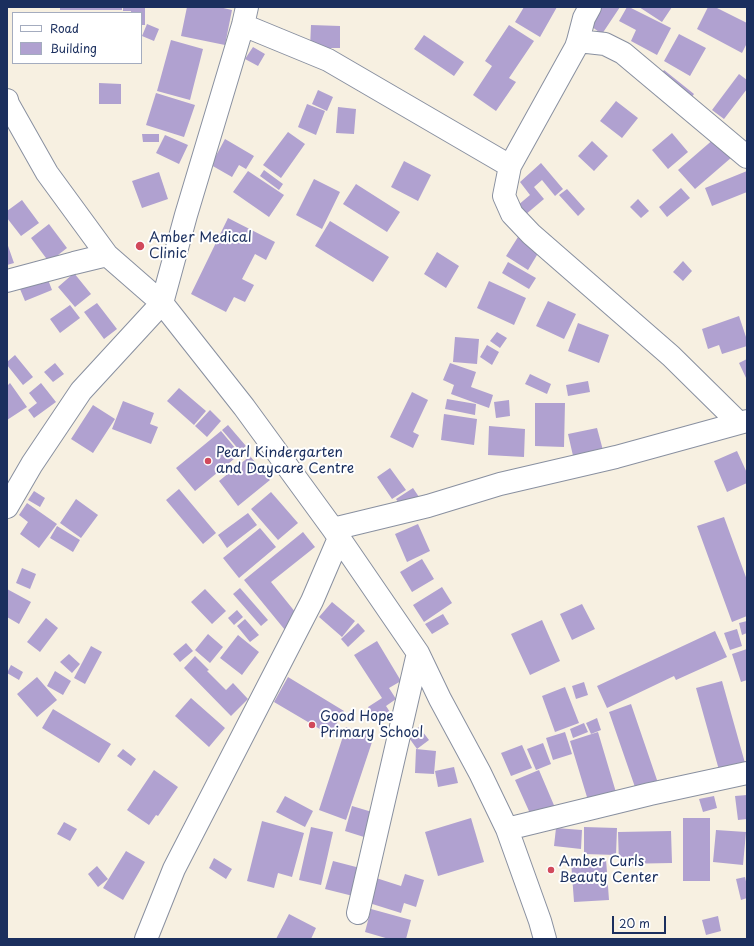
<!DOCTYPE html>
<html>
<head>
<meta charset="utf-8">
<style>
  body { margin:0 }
  #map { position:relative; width:754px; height:946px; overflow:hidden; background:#f7f0e1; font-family:"Playpen Sans",sans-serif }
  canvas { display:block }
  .frame { position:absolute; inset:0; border:8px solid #1b2f5e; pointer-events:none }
  .legend { position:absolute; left:12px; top:12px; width:130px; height:52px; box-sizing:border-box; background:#fff; border:1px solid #a4acbf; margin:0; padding:5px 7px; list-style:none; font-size:12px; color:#1b2f5e }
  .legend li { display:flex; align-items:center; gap:8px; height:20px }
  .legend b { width:20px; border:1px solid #a4acbf }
  .scale { position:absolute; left:612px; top:916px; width:54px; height:18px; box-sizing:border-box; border:2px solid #1b2f5e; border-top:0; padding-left:5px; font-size:12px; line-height:14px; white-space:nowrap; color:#1b2f5e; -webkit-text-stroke:3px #fff; paint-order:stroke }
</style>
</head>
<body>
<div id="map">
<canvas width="754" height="946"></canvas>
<div class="frame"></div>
<ul class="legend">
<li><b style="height:5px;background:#fff"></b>Road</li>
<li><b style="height:11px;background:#b0a1d0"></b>Building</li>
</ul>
<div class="scale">20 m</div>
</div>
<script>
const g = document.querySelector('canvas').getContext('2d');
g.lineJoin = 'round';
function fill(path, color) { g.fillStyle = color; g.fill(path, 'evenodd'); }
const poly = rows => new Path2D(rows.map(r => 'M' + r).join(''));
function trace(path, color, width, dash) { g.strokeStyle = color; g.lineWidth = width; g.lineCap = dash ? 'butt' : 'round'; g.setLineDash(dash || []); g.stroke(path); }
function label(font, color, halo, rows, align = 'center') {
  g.font = font + ' "Playpen Sans",sans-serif'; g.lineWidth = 4; g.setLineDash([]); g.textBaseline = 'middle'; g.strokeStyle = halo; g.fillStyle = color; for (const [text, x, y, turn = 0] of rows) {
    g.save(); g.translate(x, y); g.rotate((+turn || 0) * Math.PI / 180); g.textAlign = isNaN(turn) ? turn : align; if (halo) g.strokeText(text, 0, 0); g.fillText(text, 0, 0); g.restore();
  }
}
const building = poly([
  [60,7,122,7,122,10,60,10],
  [123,7,145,7,145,25,141,25,141,13,131,13,131,11,123,11],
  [187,7,219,7,232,10,225,45,181,36],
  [524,7,557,7,540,37,515,22],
  [595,7,620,7,602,34,585,22],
  [627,7,629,7,671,28,657,55,631,41,636,30,619,21],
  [639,7,672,7,662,22],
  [708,7,715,7,747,23,747,43,742,53,697,29],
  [147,24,159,29,154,41,142,36],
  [311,25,340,26,340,48,310,48],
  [509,25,534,41,509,78,516,82,496,111,473,95,492,66,485,61],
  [679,34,706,48,690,76,664,61],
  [424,35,464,62,454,76,414,49],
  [171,40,203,49,190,100,157,91],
  [253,47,265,54,258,66,245,59],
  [664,70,694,94,688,102,658,78],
  [739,74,747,80,747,89,724,119,712,110],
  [99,83,121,84,121,104,99,104],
  [318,90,333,97,327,111,312,104],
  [156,93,195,105,184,137,146,125],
  [616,101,638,118,622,138,600,121],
  [307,104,325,111,316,135,298,127],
  [338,107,356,109,354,134,336,133],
  [288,132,305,144,281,178,263,165],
  [672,133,688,152,668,169,652,150],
  [142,134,159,134,159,142,143,142],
  [165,135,188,145,179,164,156,153],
  [715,138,732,157,695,189,678,170],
  [225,139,254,156,246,169,239,165,232,177,211,165],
  [592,141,608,156,594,171,578,156],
  [404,161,431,175,418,201,391,187],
  [541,163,563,189,555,196,542,180,534,187,544,199,525,215,517,206,530,195,520,182],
  [264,170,283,184,279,190,260,176],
  [248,171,284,195,269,217,233,192],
  [747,171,747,192,712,206,705,188],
  [159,172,168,199,142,208,132,181],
  [314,179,340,192,322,229,296,215],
  [356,184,400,212,387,232,343,204],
  [681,188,690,198,667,217,659,207],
  [567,189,585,209,578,216,559,195],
  [638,199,649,211,641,218,630,207],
  [22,200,39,223,21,236,7,218,7,211],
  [228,218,275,242,266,260,255,254,242,279,254,285,245,302,234,297,226,312,191,294],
  [330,221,389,257,373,282,315,246],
  [49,224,67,248,49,262,31,238],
  [518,237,540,250,528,270,506,256],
  [7,243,14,263,7,265],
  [437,252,459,266,446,288,424,274],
  [683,261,692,271,683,281,673,272],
  [508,262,536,278,529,289,502,273],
  [74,273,91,294,75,307,58,287],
  [47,277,52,290,25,301,20,289],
  [489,281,526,298,514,325,477,308],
  [548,301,576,314,564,339,536,326],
  [97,303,117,329,104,339,84,312],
  [70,305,80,318,60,333,50,319],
  [739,316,747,340,747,346,722,354,719,345,708,349,702,329],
  [578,323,609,335,599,363,568,351],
  [497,332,507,338,500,348,490,341],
  [455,337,479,339,477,364,453,362],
  [487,345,499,352,492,365,480,357],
  [15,355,33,377,23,385,7,365,7,362],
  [747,359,747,380,739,363],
  [55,363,64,374,53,382,44,372],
  [450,363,476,372,471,387,493,395,489,408,451,394,454,385,443,380],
  [530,374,551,384,547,394,525,384],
  [588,381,590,392,568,396,566,385],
  [10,383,27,407,7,420,7,386],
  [41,383,56,402,34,418,28,410,37,403,29,393],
  [179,388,206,411,194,425,167,401],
  [412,392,428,400,413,432,419,435,413,448,390,437],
  [447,399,476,404,475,415,445,409],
  [509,400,510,416,496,418,494,402],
  [123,401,154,413,150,424,158,427,151,444,112,429],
  [535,403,565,403,564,447,535,446],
  [93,405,115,419,93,453,71,439],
  [210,410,221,421,207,437,195,426],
  [444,414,477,419,474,445,441,440],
  [228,425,246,446,240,451,222,430],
  [489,426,525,429,524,457,488,455],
  [597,428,604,454,574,460,568,434],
  [221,431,240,454,195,491,176,468],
  [737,451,747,473,747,483,727,492,714,461],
  [250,456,270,480,238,506,219,481],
  [390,468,406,490,392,499,377,477],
  [413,488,421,500,405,512,396,499],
  [179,489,216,533,203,544,166,500],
  [34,491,45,498,40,507,28,500],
  [271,492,298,523,278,540,251,509],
  [76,499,98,515,81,538,60,523],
  [27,503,57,524,39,548,20,534,28,522,19,515],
  [248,513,257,525,227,548,218,535],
  [724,517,747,580,747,616,732,622,697,526],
  [418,524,430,551,407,562,395,534],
  [57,526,80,540,73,552,50,538],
  [260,528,276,547,239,578,223,558],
  [303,532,315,547,271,582,300,618,285,630,244,580],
  [422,559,434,579,412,592,400,572],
  [22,568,36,574,30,589,16,583],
  [442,587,452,603,424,622,413,605],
  [240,588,268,620,261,626,233,594],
  [7,589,31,602,19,624,7,617],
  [205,589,226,611,212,624,191,602],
  [332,602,355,621,342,637,319,617],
  [582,604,595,629,572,640,560,614],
  [237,610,243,617,234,625,228,618],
  [443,614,449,624,432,634,425,624],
  [46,618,58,628,40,652,27,642],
  [245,619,259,635,250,642,237,626],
  [542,620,560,661,530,675,511,634],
  [747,621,747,633,742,635,739,623],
  [358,623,365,631,348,647,341,639],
  [737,629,742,646,730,650,724,633],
  [715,631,727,657,676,680,674,676,607,708,597,686],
  [208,634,223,647,210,663,195,650],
  [238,635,259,652,242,675,220,658],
  [377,641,401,681,389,688,396,699,386,706,392,715,378,724,368,707,382,698,354,655],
  [186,643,193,651,180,662,173,654],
  [91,646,102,652,85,684,74,678],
  [747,649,747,680,741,682,732,654],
  [69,654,80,664,72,673,60,662],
  [195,656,209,670,207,671,226,690,233,683,248,699,231,716,184,668],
  [11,665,23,672,19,680,7,673],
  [55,671,71,681,63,695,47,686],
  [37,677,57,700,37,717,17,694],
  [288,677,344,711,330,735,274,702],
  [722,681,745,763,719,770,696,688],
  [584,682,588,695,576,699,572,686],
  [565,687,579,723,555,732,542,696],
  [191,698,225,728,209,747,175,716],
  [631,704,658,783,636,790,609,712],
  [53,709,111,744,99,763,42,728],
  [597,718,601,730,591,734,586,723],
  [584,723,588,732,573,738,570,729],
  [346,727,374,736,346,820,319,810],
  [419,727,429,740,417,749,407,735],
  [565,732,572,754,553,760,546,738],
  [598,732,618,799,590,807,570,741],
  [543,743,551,764,536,770,527,749],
  [522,745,532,768,511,776,501,753],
  [123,749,136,759,131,766,117,756],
  [416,749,436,751,434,774,415,773],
  [454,767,458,783,438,787,435,771],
  [154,770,178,787,158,816,156,815,149,825,127,810],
  [539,770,556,810,533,820,515,780],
  [747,795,747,819,738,820,735,796],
  [285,796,313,811,305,827,276,812],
  [714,796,717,808,703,812,699,799],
  [352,806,372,812,364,837,345,831],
  [471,818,484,862,438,876,425,832],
  [683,818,710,818,710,881,683,881],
  [262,821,304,833,292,877,278,873,274,888,247,881],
  [64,822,77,829,70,841,57,834],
  [311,827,333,832,321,885,299,880],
  [584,827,617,828,616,855,584,854],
  [556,828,582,830,581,849,554,846],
  [716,830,746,832,743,865,713,862],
  [671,831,672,863,619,864,618,832],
  [126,851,145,862,123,900,103,888],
  [214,858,232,869,226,879,209,868],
  [606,859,609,900,574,902,571,861],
  [333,861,360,868,353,896,325,889],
  [97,866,108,879,98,887,88,874],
  [405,874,424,880,416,907,404,903,401,913,366,902,373,877,401,886],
  [745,877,747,886,747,898,741,900,736,879],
  [371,909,411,920,406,939,389,939,365,932],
  [289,914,316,928,311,939,276,939],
  [718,916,721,931,706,935,702,920]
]);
const minor = poly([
  [243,25,328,60,510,166,504,196,512,214,531,234,671,356,739,423],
  [578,41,584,18,590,7],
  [7,100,8,104,47,173,107,255,162,303,244,407,333,529,418,653,440,699,480,773,507,829,540,921,545,939],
  [510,166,576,47,578,41,605,44,623,53,747,157],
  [7,281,74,263,107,255],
  [7,507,32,464,81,391,162,303,186,215,243,25,247,7],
  [333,529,428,506,500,484,616,457,747,421],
  [507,829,650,794,747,773],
  [358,913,418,653],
  [146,939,174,869,312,601,339,538]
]);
const markers = [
  [140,246,5,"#d1495b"],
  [208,461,4,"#d1495b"],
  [312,725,4,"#d1495b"],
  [551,870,4,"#d1495b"]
];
const poiNames = [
  ["Amber Medical",149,238],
  ["Clinic",149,254],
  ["Pearl Kindergarten",216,453],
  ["and Daycare Centre",216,469],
  ["Good Hope",320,717],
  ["Primary School",320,733],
  ["Amber Curls",559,862],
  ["Beauty Center",559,878]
];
fill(building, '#b0a1d0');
trace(minor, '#8990a0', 24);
trace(minor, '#fff', 22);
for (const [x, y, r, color] of markers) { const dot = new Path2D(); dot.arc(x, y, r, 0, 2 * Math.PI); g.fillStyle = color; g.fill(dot); trace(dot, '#fff', 1.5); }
label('14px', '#1b2f5e', '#fff', poiNames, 'left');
</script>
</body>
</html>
